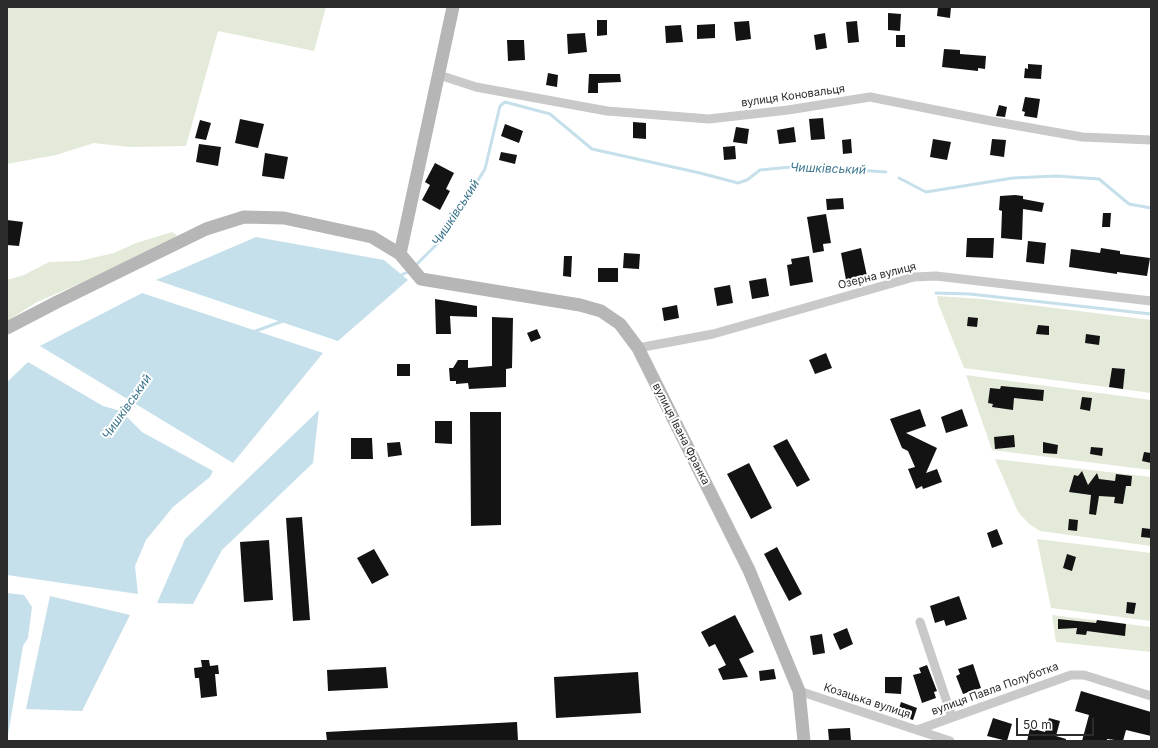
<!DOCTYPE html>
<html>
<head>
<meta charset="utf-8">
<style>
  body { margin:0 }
  #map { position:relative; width:1158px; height:748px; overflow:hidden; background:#fff; font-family:Inter,sans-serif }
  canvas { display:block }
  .frame { position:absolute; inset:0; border:8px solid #2c2c2c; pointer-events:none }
  .scale { position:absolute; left:1016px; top:718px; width:78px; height:18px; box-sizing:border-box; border:2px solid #2c2c2c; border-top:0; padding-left:5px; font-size:12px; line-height:14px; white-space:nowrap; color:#2c2c2c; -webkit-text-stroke:3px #fff; paint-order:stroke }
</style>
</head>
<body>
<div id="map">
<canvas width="1158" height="748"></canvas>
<div class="frame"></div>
<div class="scale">50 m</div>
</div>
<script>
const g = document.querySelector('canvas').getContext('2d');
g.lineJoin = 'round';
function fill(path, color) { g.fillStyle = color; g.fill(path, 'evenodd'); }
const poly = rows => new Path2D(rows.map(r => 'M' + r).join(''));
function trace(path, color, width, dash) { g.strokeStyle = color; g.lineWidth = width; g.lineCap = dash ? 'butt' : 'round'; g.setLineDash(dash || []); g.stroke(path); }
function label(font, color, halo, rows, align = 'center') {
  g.font = font + ' Inter,sans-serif'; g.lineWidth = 4; g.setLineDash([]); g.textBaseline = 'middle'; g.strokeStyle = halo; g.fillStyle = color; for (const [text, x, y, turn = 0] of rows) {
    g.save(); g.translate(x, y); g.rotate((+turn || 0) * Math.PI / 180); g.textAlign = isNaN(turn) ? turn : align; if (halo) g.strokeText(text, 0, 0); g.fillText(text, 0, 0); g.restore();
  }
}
const green = poly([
  [7,7,326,7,314,51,218,31,186,146,129,147,94,143,56,155,7,164],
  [172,232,177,235,170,241,95,277,37,302,7,321,7,280,24,275,49,262,79,261,114,253,136,243],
  [937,296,982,299,1151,320,1151,393,964,368,938,303],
  [966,375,1151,400,1151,470,992,450],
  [995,459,1151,477,1151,546,1040,531,1029,524,1018,512],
  [1037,539,1151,553,1151,621,1051,608],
  [1052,615,1151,627,1151,652,1056,642]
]);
const water = poly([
  [256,237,384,260,408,280,338,341,156,280],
  [142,293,323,353,233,463,40,346],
  [28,362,103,406,121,411,142,432,213,471,210,477,173,507,146,540,135,566,138,594,7,575,7,382],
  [319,410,313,463,222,550,193,604,157,603,185,539],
  [7,593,24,595,32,607,28,638,23,646,7,741],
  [50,596,130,615,82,711,26,709]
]);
const stream = poly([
  [899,178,926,192,1013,178,1056,176,1099,179,1129,204,1151,208],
  [414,267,441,240,485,169,500,106,505,102,550,114,592,149,700,173,738,183,747,180,760,170,801,166,886,172],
  [399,276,410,271],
  [936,293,970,294,1151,314],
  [253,332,283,321],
  [121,414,131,399]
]);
const building = poly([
  [938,7,951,7,950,18,937,16],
  [888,13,901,14,900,31,888,30],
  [597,20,607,20,607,35,597,36],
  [749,21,751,39,736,41,734,22],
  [857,21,859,42,848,43,846,22],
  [715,24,715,38,697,39,697,25],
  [681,25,683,42,666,43,665,26],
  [585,33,587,52,568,54,567,34],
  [825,33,827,48,816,50,814,35],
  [896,35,905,35,905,47,896,47],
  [507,40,524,40,525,60,508,61],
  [944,49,960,50,960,54,986,56,985,69,978,68,978,71,942,67],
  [1028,64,1042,65,1041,79,1024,78,1025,68,1028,69],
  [548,73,558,75,557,87,546,85],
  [589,74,620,74,621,82,598,83,598,93,588,93],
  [1025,97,1040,99,1037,118,1024,116,1025,112,1022,111],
  [999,105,1007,107,1005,117,996,116],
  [823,118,825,139,811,140,809,119],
  [240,119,264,124,258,148,235,143],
  [200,120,211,123,206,140,195,138],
  [633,122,646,123,646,139,633,138],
  [505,124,523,131,519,143,501,136],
  [736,127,749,129,747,144,733,142],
  [794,127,796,142,779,144,777,130],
  [851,139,852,153,843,154,842,140],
  [933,139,951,142,947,160,930,157],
  [992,139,1006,140,1004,157,990,155],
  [199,144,221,147,218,166,196,162],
  [735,146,736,159,724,160,723,147],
  [501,152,517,155,515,164,499,160],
  [265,153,288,157,284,179,262,176],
  [435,163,454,173,446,189,450,191,440,210,422,200,430,185,425,182],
  [1015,195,1023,196,1023,199,1044,203,1042,212,1023,209,1022,240,1001,238,1002,211,999,210,1000,196],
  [843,198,844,209,827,210,826,199],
  [1103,213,1111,213,1110,227,1102,227],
  [826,214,831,243,823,244,824,251,813,253,807,217],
  [7,220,23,222,19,246,7,245],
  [967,238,994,238,993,258,966,257],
  [1028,241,1046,243,1044,264,1026,262],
  [861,248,867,276,846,280,841,253],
  [1101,248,1120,251,1120,254,1150,258,1147,276,1117,272,1117,274,1069,267,1071,249,1100,253],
  [624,253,640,254,639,269,623,268],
  [564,256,572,256,571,277,563,276],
  [809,256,813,282,790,286,787,265,792,264,791,259],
  [598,268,618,268,618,282,598,282],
  [766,278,769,296,752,299,749,281],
  [730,285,733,303,717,306,714,288],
  [435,299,477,306,477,317,450,316,451,334,436,334],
  [677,305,679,318,664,321,662,308],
  [492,317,513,318,512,368,506,369,506,387,469,389,468,383,456,384,456,381,450,381,449,368,453,368,458,360,468,360,468,368,492,366],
  [968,317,978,318,977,327,967,326],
  [1038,325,1049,326,1049,335,1036,334],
  [537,329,541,338,531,342,527,333],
  [1086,334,1100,336,1099,345,1085,343],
  [826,353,832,368,815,374,809,360],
  [397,364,410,364,410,376,397,376],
  [1112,368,1125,369,1123,389,1109,387],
  [1001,386,1044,390,1043,401,1014,398,1013,410,992,407,993,404,988,403,990,388,1000,389],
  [1082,397,1092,398,1090,411,1080,409],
  [920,409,926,426,906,433,937,448,926,473,937,469,942,482,923,489,922,486,916,489,908,469,915,467,908,451,902,448,890,419],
  [962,409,968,426,946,433,941,417],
  [470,412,501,412,501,525,471,526],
  [435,421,452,421,452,444,435,443],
  [1014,435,1015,447,995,449,994,437],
  [351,438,372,438,373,459,351,459],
  [787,439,810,480,797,487,773,446],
  [400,442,402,455,388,457,387,443],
  [1043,442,1058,445,1057,454,1043,453],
  [1091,447,1103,448,1102,456,1090,454],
  [1144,452,1151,453,1151,463,1142,461],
  [749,463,772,508,751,519,727,474],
  [1082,471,1088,485,1097,473,1099,479,1115,481,1116,474,1132,476,1131,486,1126,486,1123,504,1114,503,1115,497,1099,496,1096,515,1089,514,1091,495,1069,492,1074,475,1078,476],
  [302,517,310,620,293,621,286,518],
  [1069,519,1078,520,1077,531,1068,530],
  [1142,528,1151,529,1151,538,1141,537],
  [997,529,1003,544,992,548,987,533],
  [269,540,273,600,244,602,240,542],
  [777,547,802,594,789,601,764,554],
  [374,549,389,575,372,584,357,558],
  [1067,554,1076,557,1072,571,1063,568],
  [959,596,967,619,946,626,944,620,935,623,930,606],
  [1127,602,1136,603,1134,614,1126,613],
  [735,615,754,652,739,659,748,677,723,680,718,669,726,665,715,644,709,647,701,632],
  [1058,619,1096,623,1097,620,1126,624,1125,636,1087,631,1086,635,1076,634,1077,628,1058,629],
  [847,628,853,644,840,650,833,634],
  [822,634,825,653,813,655,810,636],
  [201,660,209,660,210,666,218,665,219,674,215,674,217,696,201,698,199,678,195,678,194,668,202,667],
  [973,664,981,688,963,694,956,676,960,674,958,669],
  [927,665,937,691,934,692,936,698,922,703,913,675,921,673,919,668],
  [386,667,388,688,328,691,327,670],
  [774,669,776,679,760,681,759,671],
  [638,672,641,713,556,718,554,677],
  [885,677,902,677,901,694,885,693],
  [1081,691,1151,712,1151,736,1126,730,1123,741,1107,739,1107,741,1082,741,1089,715,1075,711],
  [901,702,917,708,913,720,897,715],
  [993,718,1012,724,1007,741,987,736],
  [1049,718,1060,721,1056,736,1066,739,1066,741,1027,741,1030,728,1045,732],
  [517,722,518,741,327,741,326,732],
  [850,728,851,741,829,741,828,729]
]);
const street = poly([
  [439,75,476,87,607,111,709,119,788,110,870,97,991,121,1082,137,1151,140],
  [638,348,713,334,914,277,936,276,1151,301],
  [920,622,952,717],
  [799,691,950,741],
  [917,730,1071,675,1084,675,1151,696]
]);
const secondary = poly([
  [400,254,453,7],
  [7,328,57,302,206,229,244,217,284,218,372,237,400,254,421,279,580,305,601,311,620,324,638,348,749,570,799,691,804,741]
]);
const streetNames = [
  ["вулиця Коновальця",793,96,-8],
  ["Озерна вулиця",877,276,-14],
  ["вулиця Івана Франка",681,434,63],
  ["вулиця Павла Полуботка",995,689,-20],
  ["Козацька вулиця",867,701,18]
];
const waterNames = [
  ["Чишківський",828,169,2],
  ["Чишківський",456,213,-57],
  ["Чишківський",127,407,-55]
];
fill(green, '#e4ead9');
fill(water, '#c5e0ea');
trace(stream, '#c5e0ea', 3);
fill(building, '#131313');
trace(street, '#c9c9c9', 9);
trace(secondary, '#b6b6b6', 13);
label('11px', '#2c2c2c', '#fff', streetNames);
label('italic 12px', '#3b768d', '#fff', waterNames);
</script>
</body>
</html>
